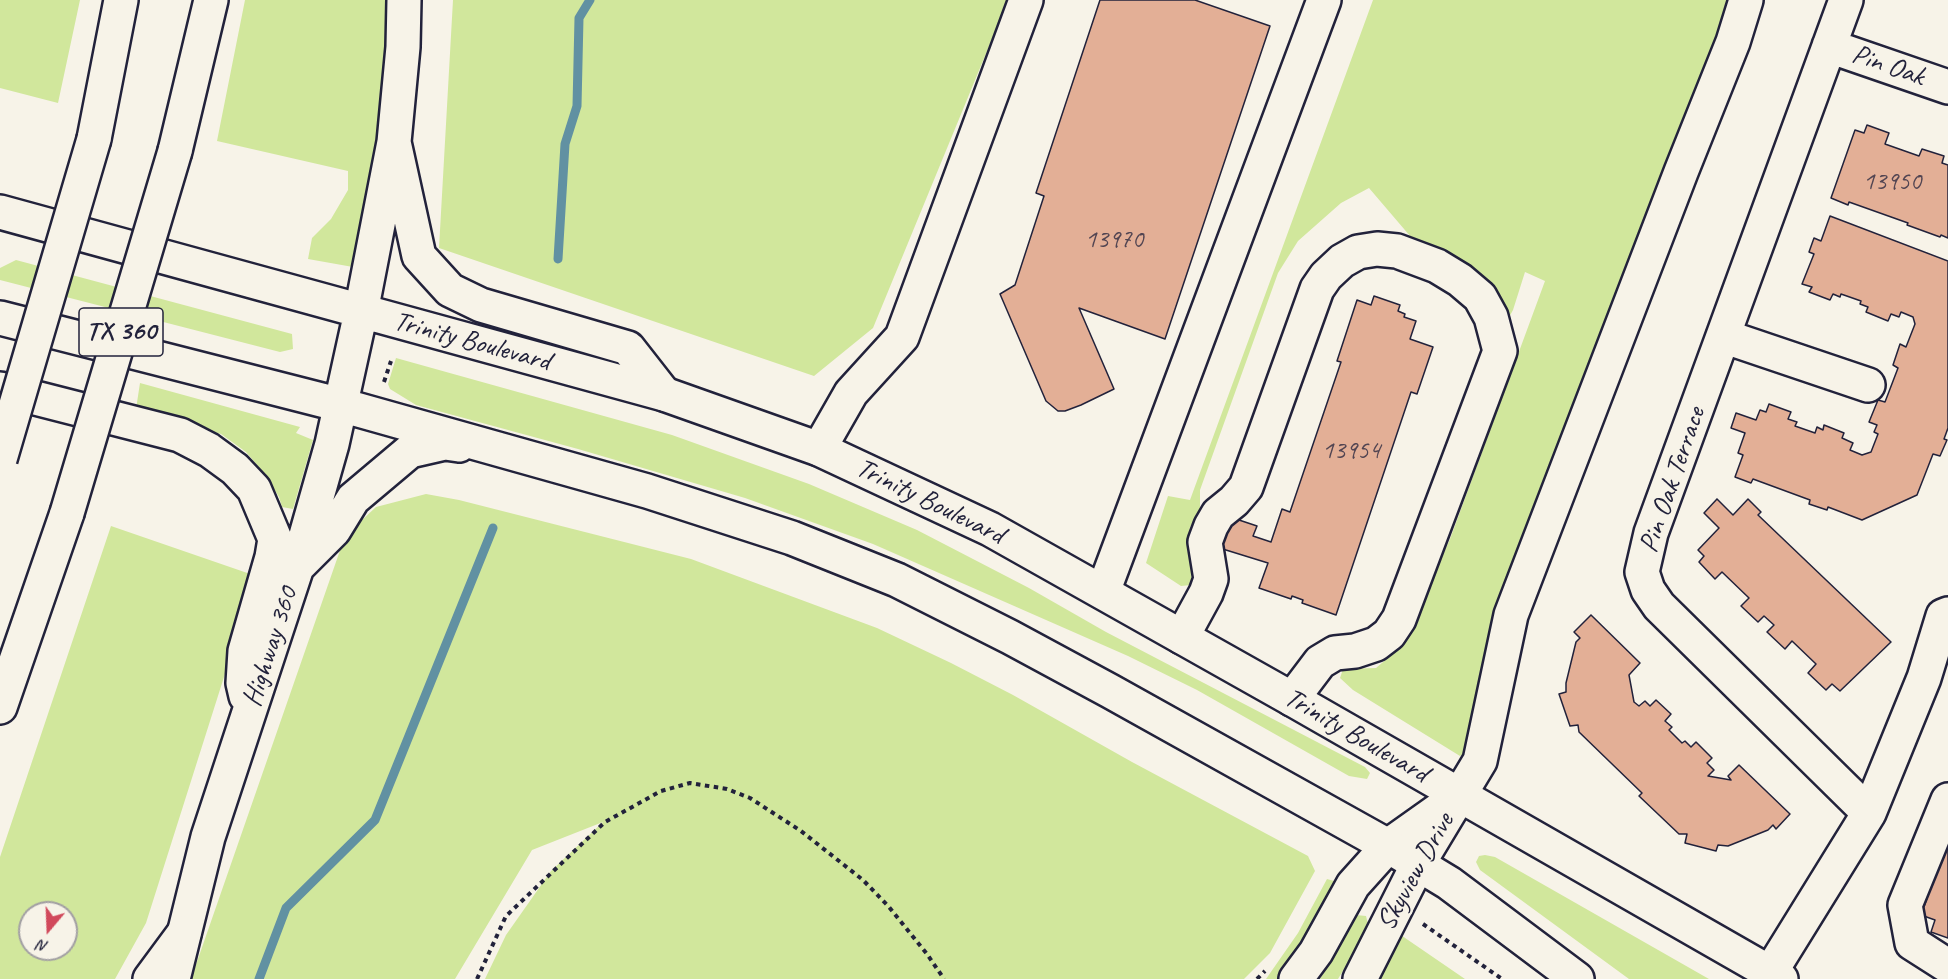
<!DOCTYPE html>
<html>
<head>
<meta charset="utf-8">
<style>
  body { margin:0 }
  #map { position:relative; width:1948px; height:979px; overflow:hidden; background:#f7f3e8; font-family:Caveat,sans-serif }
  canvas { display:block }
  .north { position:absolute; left:18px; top:901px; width:60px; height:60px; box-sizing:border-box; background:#f7f3e8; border:2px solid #a29fa3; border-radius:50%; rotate:199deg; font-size:16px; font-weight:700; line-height:24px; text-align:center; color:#22223b }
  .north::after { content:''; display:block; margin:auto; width:21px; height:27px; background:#d1495b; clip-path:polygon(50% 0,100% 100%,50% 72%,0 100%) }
</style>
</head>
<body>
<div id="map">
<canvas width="1948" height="979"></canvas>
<div class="north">N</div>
</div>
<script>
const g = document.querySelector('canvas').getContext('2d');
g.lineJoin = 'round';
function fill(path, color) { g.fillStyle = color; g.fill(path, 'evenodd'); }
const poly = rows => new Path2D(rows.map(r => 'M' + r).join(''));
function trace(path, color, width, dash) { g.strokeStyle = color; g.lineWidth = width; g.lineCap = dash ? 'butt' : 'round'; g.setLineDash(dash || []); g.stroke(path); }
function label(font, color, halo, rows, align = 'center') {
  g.font = font + ' Caveat,sans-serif'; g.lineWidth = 4.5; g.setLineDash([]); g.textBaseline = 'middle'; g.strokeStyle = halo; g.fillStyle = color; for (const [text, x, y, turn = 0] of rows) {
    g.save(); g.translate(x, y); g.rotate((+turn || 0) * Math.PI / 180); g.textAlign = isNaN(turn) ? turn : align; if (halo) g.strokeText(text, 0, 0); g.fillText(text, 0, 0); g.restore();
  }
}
const green = poly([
  [0,0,80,0,58,103,0,88],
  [245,0,389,0,388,34,374,166,353,267,308,259,312,238,331,219,348,190,348,171,217,141],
  [453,0,1008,0,873,328,814,376,439,248],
  [1373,0,1735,0,1704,95,1664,167,1503,600,1468,752,1460,756,1353,690,1340,678,1343,669,1376,668,1403,645,1450,539,1545,281,1525,272,1513,310,1508,319,1497,291,1456,258,1410,236,1369,188,1341,203,1298,241,1278,273,1200,490,1200,512,1190,527,1187,548,1192,573,1191,585,1181,586,1146,563,1168,496,1190,500],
  [16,260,292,334,293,349,280,352,0,280,0,268],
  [396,358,672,435,809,484,917,530,1029,588,1106,632,1365,767,1370,773,1367,779,1349,776,1197,690,1128,656,873,544,745,498,578,449,416,405,390,389,388,384],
  [140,383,300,427,296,433,313,440,293,509,282,507,279,497,264,473,246,452,221,434,136,409],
  [426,494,459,500,691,559,877,628,951,663,1013,695,1132,762,1308,856,1315,871,1270,953,1244,979,485,979,506,935,551,871,603,822,532,850,455,979,191,979,345,536,376,507],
  [111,526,256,576,146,923,115,979,0,979,0,857],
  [30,913,66,913,66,949,30,949],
  [1485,855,1495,857,1709,979,1629,979,1480,870,1476,862,1479,856],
  [1327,879,1334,881,1332,892,1288,968,1278,979,1266,979,1298,933],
  [1356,915,1366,916,1368,924,1362,939,1338,979,1320,979],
  [1392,929,1465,979,1367,979]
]);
const stream = poly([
  [558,259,565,144,577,106,579,18,590,0],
  [259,979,286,908,375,820,493,528]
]);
const building = poly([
  [1100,0,1195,0,1270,26,1165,339,1079,308,1114,389,1081,405,1065,411,1058,411,1046,401,1000,294,1015,285,1044,196,1036,193,1100,0],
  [1867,125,1889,133,1885,144,1919,156,1922,149,1944,156,1942,163,1948,165,1948,238,1941,235,1940,237,1907,225,1908,223,1849,202,1848,205,1831,198,1855,130,1864,133,1867,125],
  [1830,216,1948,261,1948,428,1944,439,1947,440,1940,456,1933,454,1917,495,1862,520,1828,507,1827,510,1809,504,1810,500,1753,479,1751,483,1735,477,1743,455,1738,453,1745,433,1731,428,1736,413,1756,420,1760,410,1766,412,1769,404,1791,412,1788,419,1797,422,1795,426,1815,433,1817,427,1823,430,1824,425,1844,433,1842,438,1853,443,1850,450,1862,455,1871,452,1878,434,1874,432,1877,425,1869,422,1878,400,1885,402,1898,368,1893,365,1900,344,1906,347,1915,324,1913,317,1901,312,1899,317,1891,314,1888,321,1866,312,1868,307,1860,304,1861,301,1841,294,1840,297,1833,294,1830,300,1809,292,1812,287,1802,284,1814,254,1809,252,1814,238,1821,241,1830,216],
  [1374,296,1400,305,1398,311,1405,314,1404,317,1416,321,1410,339,1433,347,1417,394,1411,392,1336,615,1302,603,1303,600,1292,596,1291,599,1259,588,1268,563,1213,546,1224,515,1257,526,1253,536,1271,542,1282,509,1290,512,1341,362,1337,361,1357,300,1371,305,1374,296],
  [1717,499,1733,515,1748,499,1761,512,1758,515,1891,642,1840,691,1832,684,1826,690,1808,673,1816,664,1792,641,1785,649,1767,632,1774,625,1764,616,1758,622,1741,606,1749,598,1722,572,1715,579,1699,562,1704,556,1698,550,1719,528,1704,513,1717,499],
  [1591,615,1640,663,1629,675,1634,702,1639,706,1645,701,1650,706,1656,700,1671,714,1665,721,1672,727,1669,730,1682,743,1685,741,1691,747,1696,742,1712,758,1707,763,1714,770,1708,776,1731,780,1728,776,1739,765,1790,814,1776,829,1773,825,1768,830,1728,846,1718,845,1716,851,1685,843,1687,834,1679,834,1639,796,1642,793,1579,732,1578,725,1570,726,1559,694,1566,692,1566,683,1576,642,1580,638,1574,632,1591,615],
  [1948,839,1948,938,1931,932,1935,920,1921,915,1948,839]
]);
const path = poly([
  [384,382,391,361],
  [1423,924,1502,979],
  [477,979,506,916,605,822,661,791,690,783,727,789,750,798,801,831,863,880,889,907,927,954,944,979],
  [1257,979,1265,971]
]);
const minor = poly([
  [1829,46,1948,87],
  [1723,336,1868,385],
  [819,449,851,393,902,337,1026,0],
  [1103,592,1324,0],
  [1182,637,1206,593,1211,579,1205,542,1211,526,1218,514,1234,501,1246,487,1317,289,1326,276,1342,261,1358,252,1377,249,1397,251,1437,266,1460,280,1480,297,1491,317,1500,351,1399,619,1389,634,1376,644,1355,651,1335,653,1320,662,1292,699],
  [1948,800,1905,905,1912,943,1948,966],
  [1869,813,1924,678,1943,616,1948,614],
  [1770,973,1869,813,1659,606,1648,590,1642,572,1651,533,1846,0],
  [1296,979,1316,952,1353,885,1388,846,1450,802],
  [1360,979,1418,864,1480,761,1511,615,1681,172,1733,42,1746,0]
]);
const major = poly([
  [0,212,664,394,819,449,990,529,1292,699,1781,979],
  [0,318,341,405,647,491,792,538,897,580,1010,637,1110,691,1388,846,1449,883,1577,979],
  [0,389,180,435,209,450,235,469,254,489,275,539,272,557,245,651,243,683,246,696],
  [298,566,334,530,353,499,410,451,445,443,459,445],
  [173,979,208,837,297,567,332,444,361,312]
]);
const highway = poly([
  [94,139,121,0],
  [394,142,419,256,450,290,481,305,628,348,664,394],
  [175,151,211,0],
  [361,312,394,142,403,47,404,0],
  [0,707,67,513],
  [150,979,184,933]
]);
const highwayBridge = poly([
  [0,459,94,139],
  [67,513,175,151]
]);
const numberNames = [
  ["13950",1892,182],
  ["13970",1114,240],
  ["13954",1351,451]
];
const shields = [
  [121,332,84]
];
const shieldNames = [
  ["TX 360",121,332]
];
const streetNames = [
  ["Pin Oak",1888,66,19],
  ["Trinity Boulevard",472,342,15],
  ["Pin Oak Terrace",1673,480,-71],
  ["Trinity Boulevard",930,502,26],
  ["Highway 360",271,647,-72],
  ["Trinity Boulevard",1356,736,30],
  ["Skyview Drive",1416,872,-61]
];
fill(green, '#d1e79c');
trace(stream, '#6191a2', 9);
fill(building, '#e3af96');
trace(building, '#22223b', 1.5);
trace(minor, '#22223b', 38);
trace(major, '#22223b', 38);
trace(highway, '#22223b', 38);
trace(path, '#22223b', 4, [4.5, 4.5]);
trace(minor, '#f7f3e8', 33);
trace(major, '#f7f3e8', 33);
trace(highway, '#f7f3e8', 33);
trace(highwayBridge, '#22223b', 38, []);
trace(highwayBridge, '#f7f3e8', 33);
label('26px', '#524552', null, numberNames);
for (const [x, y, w] of shields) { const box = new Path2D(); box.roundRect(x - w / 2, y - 24, w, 48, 4.5); g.fillStyle = '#f7f3e8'; g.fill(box); trace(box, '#22223b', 1.5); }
label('bold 27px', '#22223b', null, shieldNames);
label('28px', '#22223b', '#f7f3e8', streetNames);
</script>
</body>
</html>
